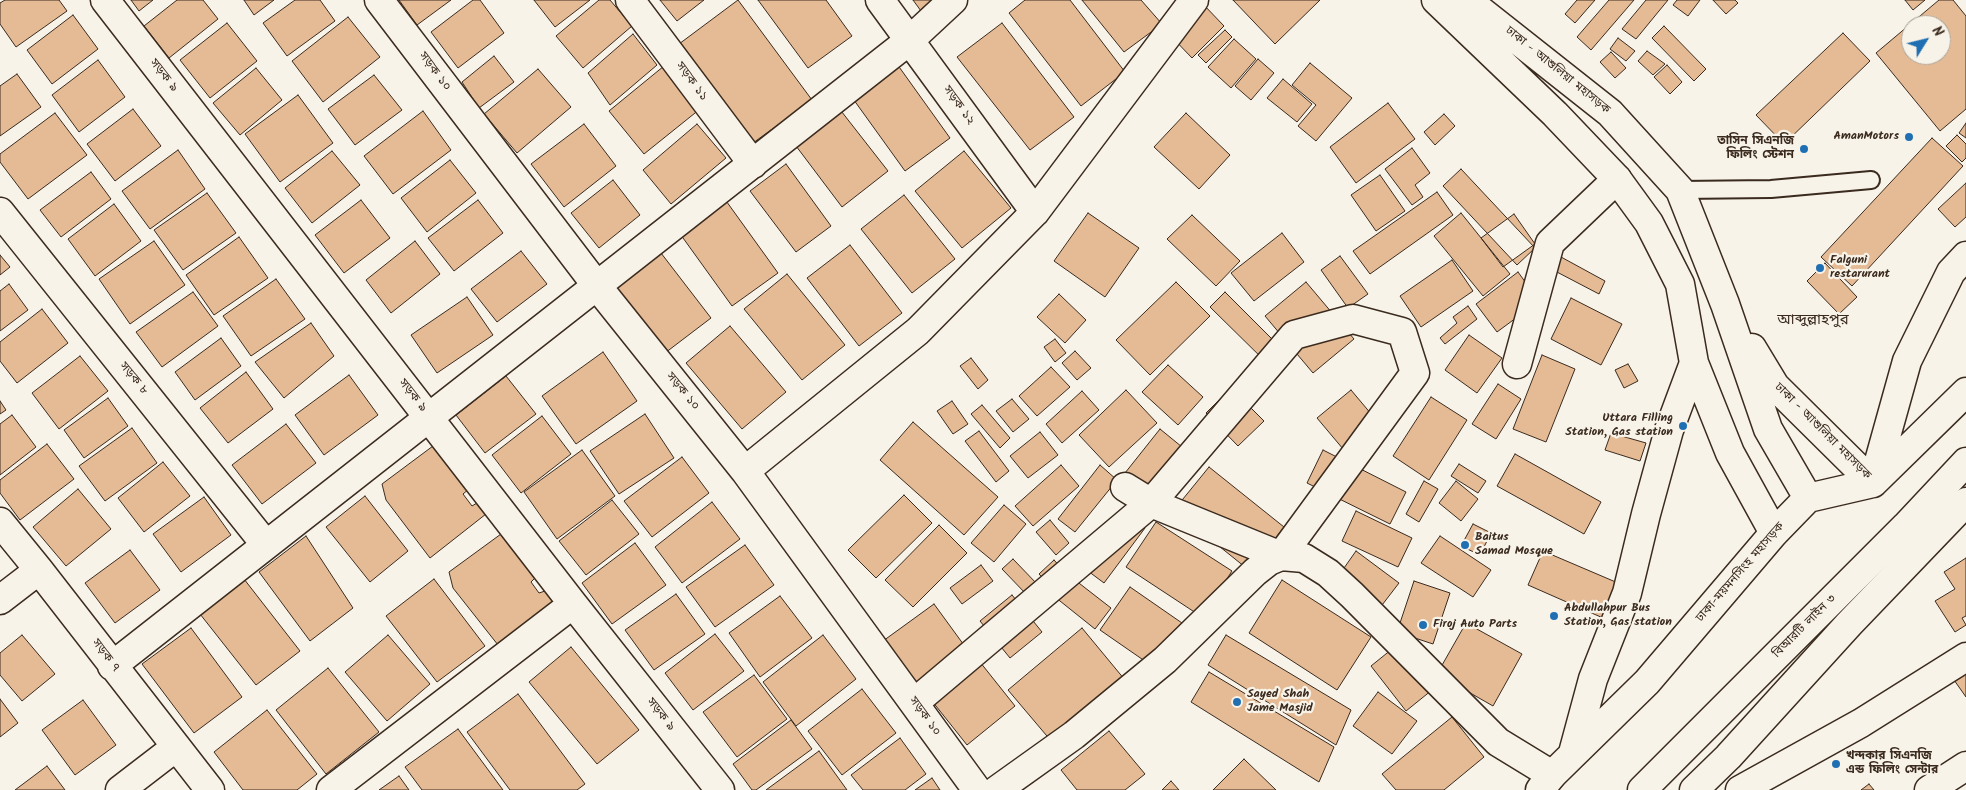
<!DOCTYPE html>
<html>
<head>
<meta charset="utf-8">
<style>
  body { margin:0 }
  #map { position:relative; width:1966px; height:790px; overflow:hidden; background:#f7f3e8; font-family:Kalam,sans-serif }
  canvas { display:block }
  .north { position:absolute; left:1901px; top:15px; width:50px; height:50px; box-sizing:border-box; background:#f7f3e8; border:1px solid #aca397; border-radius:50%; rotate:54deg; font-size:14px; font-weight:700; line-height:20px; text-align:center; color:#3b2a1e }
  .north::after { content:''; display:block; margin:auto; width:18px; height:22px; background:#1f6fb2; clip-path:polygon(50% 0,100% 100%,50% 72%,0 100%) }
</style>
</head>
<body>
<div id="map">
<canvas width="1966" height="790"></canvas>
<div class="north">N</div>
</div>
<script>
const g = document.querySelector('canvas').getContext('2d');
g.lineJoin = 'round';
function fill(path, color) { g.fillStyle = color; g.fill(path, 'evenodd'); }
const poly = rows => new Path2D(rows.map(r => 'M' + r).join(''));
function trace(path, color, width, dash) { g.strokeStyle = color; g.lineWidth = width; g.lineCap = dash ? 'butt' : 'round'; g.setLineDash(dash || []); g.stroke(path); }
function label(font, color, halo, rows, align = 'center') {
  g.font = font + ' Kalam,"Noto Sans Bengali",sans-serif'; g.lineWidth = 4.5; g.setLineDash([]); g.textBaseline = 'middle'; g.strokeStyle = halo; g.fillStyle = color; for (const [text, x, y, turn = 0] of rows) {
    g.save(); g.translate(x, y); g.rotate((+turn || 0) * Math.PI / 180); g.textAlign = isNaN(turn) ? turn : align; if (halo) g.strokeText(text, 0, 0); g.fillText(text, 0, 0); g.restore();
  }
}
const building = poly([
  [5,0,59,0,67,11,16,47,0,24,0,3,5,0],
  [131,0,153,0,139,11,131,0],
  [177,0,203,0,218,19,169,58,144,26,177,0],
  [244,0,274,0,254,15,244,0],
  [295,0,320,0,335,21,287,56,263,23,295,0],
  [399,0,451,0,417,25,399,0],
  [473,0,480,0,504,33,458,68,431,32,473,0],
  [534,0,590,0,555,27,534,0],
  [599,0,610,0,632,26,583,68,556,36,599,0],
  [660,0,704,0,677,21,660,0],
  [738,0,812,100,753,143,679,44,738,0],
  [758,0,826,0,852,36,808,68,758,0],
  [913,0,935,0,921,11,913,0],
  [1025,0,1070,0,1125,72,1081,106,1009,13,1025,0],
  [1082,0,1141,0,1162,24,1124,52,1082,0],
  [1233,0,1320,0,1275,44,1233,0],
  [1577,0,1595,0,1575,23,1565,14,1577,0],
  [1609,0,1634,0,1591,50,1577,37,1609,0],
  [1646,0,1668,0,1636,39,1622,29,1646,0],
  [1677,0,1700,0,1688,16,1673,5,1677,0],
  [1713,0,1735,0,1738,3,1726,14,1713,0],
  [1905,0,1925,0,1913,10,1905,0],
  [1939,0,1953,0,1966,16,1966,109,1940,131,1876,53,1939,0],
  [1911,25,1941,25,1941,55,1911,55,1911,25],
  [1202,3,1224,26,1192,58,1169,34,1202,3],
  [73,15,98,49,52,84,27,50,73,15],
  [348,17,380,57,323,102,292,61,348,17],
  [227,23,257,61,210,98,180,60,227,23],
  [1002,23,1074,117,1030,150,957,57,1002,23],
  [1664,26,1706,69,1694,81,1652,38,1664,26],
  [1225,30,1232,37,1206,63,1198,55,1225,30],
  [1843,33,1870,61,1784,144,1756,115,1843,33],
  [633,34,657,65,610,105,588,73,633,34],
  [1618,38,1635,51,1626,61,1610,49,1618,38],
  [1234,39,1256,59,1231,88,1208,67,1234,39],
  [1647,51,1665,64,1653,75,1638,61,1647,51],
  [1611,52,1626,68,1615,78,1600,62,1611,52],
  [494,56,514,82,479,108,462,82,494,56],
  [1258,59,1274,73,1251,100,1235,86,1258,59],
  [98,60,125,97,79,132,52,95,98,60],
  [1310,63,1352,98,1316,141,1298,126,1316,105,1292,85,1310,63],
  [897,64,950,138,905,171,851,96,897,64],
  [1667,65,1682,82,1670,94,1654,77,1667,65],
  [664,66,700,109,644,154,609,111,664,66],
  [256,68,282,100,240,135,213,103,256,68],
  [538,69,571,107,517,153,484,114,538,69],
  [17,74,41,107,0,136,0,86,17,74],
  [374,75,402,110,355,145,328,109,374,75],
  [1283,79,1312,104,1297,122,1267,98,1283,79],
  [298,95,333,143,280,182,245,134,298,95],
  [1388,103,1415,139,1356,183,1330,147,1388,103],
  [838,107,888,171,842,207,793,142,838,107],
  [133,109,161,146,115,181,87,144,133,109],
  [423,111,451,150,393,194,364,156,423,111],
  [55,113,87,155,28,199,0,162,0,154,55,113],
  [1186,113,1230,155,1199,189,1154,147,1186,113],
  [1444,114,1455,126,1435,145,1424,132,1444,114],
  [1966,123,1966,138,1959,133,1966,123],
  [584,124,616,166,564,207,531,164,584,124],
  [697,124,726,158,671,204,643,170,697,124],
  [1957,135,1966,144,1966,158,1962,162,1946,146,1957,135],
  [1932,138,1963,166,1852,286,1821,257,1932,138],
  [1412,148,1430,173,1415,185,1423,197,1412,205,1385,169,1412,148],
  [178,150,205,189,150,229,122,191,178,150],
  [332,151,360,185,312,223,285,188,332,151],
  [964,151,1011,208,962,248,915,191,964,151],
  [450,160,476,193,427,232,401,198,450,160],
  [786,164,831,226,796,252,750,191,786,164],
  [1461,169,1535,248,1517,265,1443,186,1461,169],
  [91,172,111,199,61,237,40,210,91,172],
  [1380,175,1405,211,1376,231,1351,195,1380,175],
  [613,180,640,215,599,248,571,213,613,180],
  [1966,183,1966,217,1955,227,1938,209,1966,183],
  [1437,192,1453,215,1370,274,1353,251,1437,192],
  [207,193,236,233,183,270,154,230,207,193],
  [904,195,955,259,912,293,861,229,904,195],
  [724,198,778,273,732,306,678,231,724,198],
  [361,200,390,238,344,273,315,235,361,200],
  [478,200,503,233,454,271,428,238,478,200],
  [114,204,141,241,95,276,68,239,114,204],
  [1088,213,1139,248,1105,297,1054,261,1088,213],
  [1461,213,1510,274,1483,296,1434,236,1461,213],
  [1514,214,1535,244,1503,267,1481,238,1514,214],
  [1192,215,1240,261,1216,286,1167,239,1192,215],
  [1282,233,1304,262,1254,301,1231,273,1282,233],
  [239,237,268,278,214,315,186,275,239,237],
  [154,241,185,285,130,324,99,279,154,241],
  [415,241,440,274,391,313,366,280,415,241],
  [850,245,902,313,859,346,807,278,850,245],
  [521,251,547,284,497,322,471,289,521,251],
  [661,253,711,318,665,353,615,288,661,253],
  [0,255,10,267,0,275,0,255],
  [1340,256,1368,294,1348,308,1321,270,1340,256],
  [1561,257,1605,281,1599,294,1555,271,1561,257],
  [1452,260,1473,291,1421,327,1400,296,1452,260],
  [1825,263,1857,297,1839,314,1807,281,1825,263],
  [1518,272,1539,301,1497,332,1476,304,1518,272],
  [787,274,845,345,802,380,744,309,787,274],
  [276,279,305,319,251,356,223,316,276,279],
  [1176,282,1210,316,1150,375,1116,340,1176,282],
  [1306,282,1354,339,1313,373,1265,316,1306,282],
  [9,284,28,310,0,331,0,291,9,284],
  [193,292,218,326,162,367,136,332,193,292],
  [1225,292,1286,353,1271,367,1210,307,1225,292],
  [1059,294,1086,320,1065,343,1037,317,1059,294],
  [467,297,493,335,437,373,411,335,467,297],
  [1571,298,1622,324,1601,365,1551,339,1571,298],
  [1468,306,1477,319,1445,344,1440,338,1457,323,1453,317,1468,306],
  [42,309,68,343,17,383,0,361,0,342,42,309],
  [311,323,334,356,284,398,255,362,311,323],
  [730,326,786,392,742,429,686,363,730,326],
  [1469,335,1502,358,1477,393,1445,370,1469,335],
  [221,338,241,366,195,400,175,372,221,338],
  [1055,339,1066,353,1055,362,1044,347,1055,339],
  [1075,351,1091,368,1077,380,1062,363,1075,351],
  [603,352,637,401,576,444,542,396,603,352],
  [1542,355,1575,369,1546,442,1513,429,1542,355],
  [80,356,108,391,59,429,32,393,80,356],
  [971,358,988,380,978,389,960,366,971,358],
  [1628,364,1638,381,1624,388,1615,370,1628,364],
  [1168,365,1203,397,1178,425,1142,392,1168,365],
  [1051,367,1070,387,1037,416,1019,396,1051,367],
  [246,372,273,409,228,443,200,408,246,372],
  [349,375,378,415,324,455,295,415,349,375],
  [506,376,536,414,485,453,456,415,506,376],
  [1498,384,1521,399,1496,439,1472,424,1498,384],
  [1231,388,1264,421,1238,446,1206,413,1231,388],
  [1126,390,1157,423,1109,467,1079,435,1126,390],
  [1351,390,1388,434,1354,462,1317,418,1351,390],
  [1082,391,1099,410,1062,443,1046,424,1082,391],
  [1431,397,1467,420,1429,480,1393,456,1431,397],
  [108,398,128,426,84,458,64,430,108,398],
  [1012,399,1029,419,1013,432,996,411,1012,399],
  [0,401,6,410,0,414,0,401],
  [952,401,968,424,953,434,937,411,952,401],
  [982,405,1010,438,1000,448,971,414,982,405],
  [645,414,674,458,619,494,590,451,645,414],
  [12,415,36,447,0,475,0,424,12,415],
  [542,416,571,454,521,493,492,455,542,416],
  [913,422,998,497,964,535,880,460,913,422],
  [286,424,316,463,262,504,232,465,286,424],
  [132,428,157,463,105,501,79,466,132,428],
  [1160,429,1198,460,1163,504,1125,473,1160,429],
  [979,431,1009,471,996,482,965,441,979,431],
  [1040,432,1058,455,1028,478,1010,456,1040,432],
  [1611,433,1646,443,1640,461,1605,450,1611,433],
  [47,444,74,479,20,520,0,493,0,480,47,444],
  [433,446,469,489,463,494,472,506,477,503,486,514,430,558,386,500,382,484,433,446],
  [582,450,615,496,557,539,524,492,582,450],
  [1323,450,1406,492,1390,524,1307,483,1323,450],
  [1515,454,1601,502,1584,534,1497,486,1515,454],
  [682,457,709,493,652,537,624,501,682,457],
  [163,462,190,496,144,532,118,498,163,462],
  [1459,464,1486,481,1478,493,1451,476,1459,464],
  [1061,465,1079,486,1033,526,1015,506,1061,465],
  [1100,465,1117,480,1075,532,1058,519,1100,465],
  [1209,467,1284,527,1250,571,1174,510,1209,467],
  [1424,481,1438,489,1419,522,1406,514,1424,481],
  [1456,481,1478,499,1461,521,1439,503,1456,481],
  [78,489,111,529,66,566,33,527,78,489],
  [904,495,932,523,876,578,848,550,904,495],
  [365,496,408,551,370,582,326,527,365,496],
  [204,497,231,535,181,572,153,534,204,497],
  [612,500,639,534,586,575,559,541,612,500],
  [712,502,740,539,682,583,655,547,712,502],
  [1004,505,1026,524,994,562,971,543,1004,505],
  [1121,510,1145,528,1104,583,1080,565,1121,510],
  [1356,511,1412,538,1398,567,1342,541,1356,511],
  [1050,520,1069,543,1056,555,1036,532,1050,520],
  [1156,522,1232,571,1202,617,1126,567,1156,522],
  [1473,524,1491,533,1480,555,1461,546,1473,524],
  [939,525,967,553,913,607,885,580,939,525],
  [501,534,536,577,531,582,539,593,545,591,554,602,498,645,453,588,449,572,501,534],
  [306,536,353,608,310,641,259,572,306,536],
  [1440,536,1491,570,1473,597,1421,563,1440,536],
  [635,543,666,585,612,624,582,583,635,543],
  [745,545,774,585,715,627,686,587,745,545],
  [130,550,160,590,115,623,85,583,130,550],
  [1356,551,1399,583,1379,609,1337,578,1356,551],
  [1543,551,1618,583,1603,618,1528,585,1543,551],
  [1966,558,1966,616,1962,618,1966,625,1955,632,1935,601,1955,589,1944,572,1966,558],
  [1013,559,1038,585,1027,595,1002,569,1013,559],
  [1054,560,1066,573,1051,587,1039,574,1054,560],
  [981,565,993,581,962,604,950,588,981,565],
  [1066,573,1111,608,1095,629,1050,593,1066,573],
  [244,579,300,651,256,685,200,614,244,579],
  [434,579,485,646,437,682,386,616,434,579],
  [1282,580,1371,637,1337,690,1249,633,1282,580],
  [1414,581,1450,593,1433,644,1397,632,1414,581],
  [1130,587,1182,623,1152,666,1100,630,1130,587],
  [676,594,705,634,654,670,625,630,676,594],
  [1012,595,1042,632,1010,658,980,621,1012,595],
  [780,596,812,638,760,677,729,633,780,596],
  [934,604,969,652,919,689,883,641,934,604],
  [1466,623,1522,654,1493,706,1437,674,1466,623],
  [191,628,242,697,194,733,142,664,191,628],
  [1082,628,1125,680,1052,742,1008,690,1082,628],
  [715,634,744,671,693,710,665,673,715,634],
  [22,635,55,674,22,701,0,675,0,653,22,635],
  [388,635,430,684,387,721,345,672,388,635],
  [823,635,856,679,796,726,763,682,823,635],
  [1226,635,1351,710,1336,745,1208,665,1226,635],
  [1397,645,1432,690,1406,711,1371,666,1397,645],
  [571,647,639,730,597,764,529,682,571,647],
  [980,662,1015,706,967,745,932,701,980,662],
  [328,668,379,732,326,774,276,710,328,668],
  [1209,672,1334,747,1319,782,1191,702,1209,672],
  [1966,672,1966,697,1954,680,1966,672],
  [754,675,787,719,737,757,703,712,754,675],
  [862,689,896,733,842,775,808,731,862,689],
  [1378,692,1417,721,1392,754,1353,726,1378,692],
  [518,694,585,784,577,790,510,790,467,732,518,694],
  [0,699,18,723,0,737,0,699],
  [83,700,116,745,75,775,42,730,83,700],
  [267,710,317,774,297,790,243,790,214,752,267,710],
  [1452,717,1484,757,1444,790,1396,790,1382,774,1452,717],
  [791,720,812,749,756,790,752,790,733,764,791,720],
  [458,729,503,790,422,790,405,767,458,729],
  [1109,731,1145,774,1125,790,1077,790,1061,770,1109,731],
  [900,738,926,774,905,790,863,790,851,775,900,738],
  [819,751,847,790,766,790,819,751],
  [1244,759,1276,790,1213,790,1244,759],
  [47,766,65,790,15,790,47,766],
  [399,776,409,790,379,790,399,776],
  [932,778,940,790,915,790,932,778],
  [1171,781,1179,790,1162,790,1171,781],
  [1869,784,1874,790,1861,790,1869,784]
]);
const service = poly([
  [1680,190,1771,189,1871,180]
]);
const minor = poly([
  [105,0,573,604,720,790],
  [379,0,597,286,745,471,977,790],
  [630,0,753,164],
  [880,0,1035,212],
  [0,212,266,545],
  [1517,364,1550,243,1617,179],
  [745,471,918,331,1035,212,1194,0],
  [0,522,39,570,210,790],
  [0,600,39,570],
  [112,666,910,40,953,0],
  [914,703,1151,503,1294,335,1353,319,1402,332,1415,373,1281,556,1151,503,1125,487],
  [120,790,176,747],
  [331,790,573,604],
  [997,790,1074,735,1165,660,1255,572,1269,561,1281,556,1304,558,1328,573,1352,595,1498,742,1552,775],
  [1929,790,1966,766]
]);
const trunk = poly([
  [1436,0,1555,114,1617,179,1649,223,1680,284,1694,363,1730,453,1774,533],
  [1467,0,1610,113,1680,190,1725,304,1768,429,1808,498],
  [1752,348,1775,386,1873,483,1907,361,1951,272,1966,256],
  [1573,753,1593,679,1627,593,1646,514,1669,430,1694,363],
  [1540,790,1552,775,1647,682,1774,533,1808,498,1873,483,1966,392],
  [1694,790,1728,757,1849,624,1966,502],
  [1740,790,1861,723,1966,657]
]);
const motorway = poly([
  [1642,790,1906,526,1966,462]
]);
const markers = [
  [1909,137,5,"#1f6fb2"],
  [1804,149,5,"#1f6fb2"],
  [1820,268,5,"#1f6fb2"],
  [1683,426,5,"#1f6fb2"],
  [1465,545,5,"#1f6fb2"],
  [1554,616,5,"#1f6fb2"],
  [1423,625,5,"#1f6fb2"],
  [1237,702,5,"#1f6fb2"],
  [1836,764,5,"#1f6fb2"]
];
const streetNames = [
  ["ঢাকা - আশুলিয়া মহাসড়ক",1557,71,39],
  ["সড়ক ১০",434,72,53],
  ["সড়ক ৯",163,76,52],
  ["সড়ক ১১",691,82,53],
  ["সড়ক ১২",958,106,54],
  ["সড়ক ৮",133,379,51],
  ["সড়ক ১০",682,392,51],
  ["সড়ক ৯",412,396,52],
  ["ঢাকা - আশুলিয়া মহাসড়ক",1822,432,45],
  ["ঢাকা-ময়মনসিংহ মহাসড়ক",1741,573,-49],
  ["বিআরটি লাইন ৩",1805,627,-45],
  ["সড়ক ৭",105,656,53],
  ["সড়ক ৯",660,715,52],
  ["সড়ক ১০",924,717,54]
];
const poiNames = [
  ["AmanMotors",1899,137,"right"],
  ["তাসিন সিএনজি",1794,142,"right"],
  ["ফিলিং স্টেশন",1794,156,"right"],
  ["Falguni",1830,261],
  ["restarurant",1830,275],
  ["Uttara Filling",1673,419,"right"],
  ["Station, Gas station",1673,433,"right"],
  ["Baitus",1475,538],
  ["Samad Mosque",1475,552],
  ["Abdullahpur Bus",1564,609],
  ["Station, Gas station",1564,623],
  ["Firoj Auto Parts",1433,625],
  ["Sayed Shah",1247,695],
  ["Jame Masjid",1247,709],
  ["খন্দকার সিএনজি",1846,757],
  ["এন্ড ফিলিং সেন্টার",1846,771]
];
const quarterNames = [
  ["আব্দুল্লাহপুর",1813,321]
];
fill(building, '#e5bb95');
trace(building, '#3b2a1e', 1);
trace(service, '#3b2a1e', 20);
trace(minor, '#3b2a1e', 31);
trace(trunk, '#3b2a1e', 31);
trace(motorway, '#3b2a1e', 31);
trace(service, '#f7f3e8', 16);
trace(minor, '#f7f3e8', 28);
trace(trunk, '#f7f3e8', 28);
trace(motorway, '#f7f3e8', 28);
for (const [x, y, r, color] of markers) { const dot = new Path2D(); dot.arc(x, y, r, 0, 2 * Math.PI); g.fillStyle = color; g.fill(dot); trace(dot, '#f7f3e8', 2); }
label('12px', '#3b2a1e', '#f7f3e8', streetNames);
label('bold 12px', '#3b2a1e', '#f7f3e8', poiNames, 'left');
label('15px', '#3b2a1e', '#f7f3e8', quarterNames);
</script>
</body>
</html>
